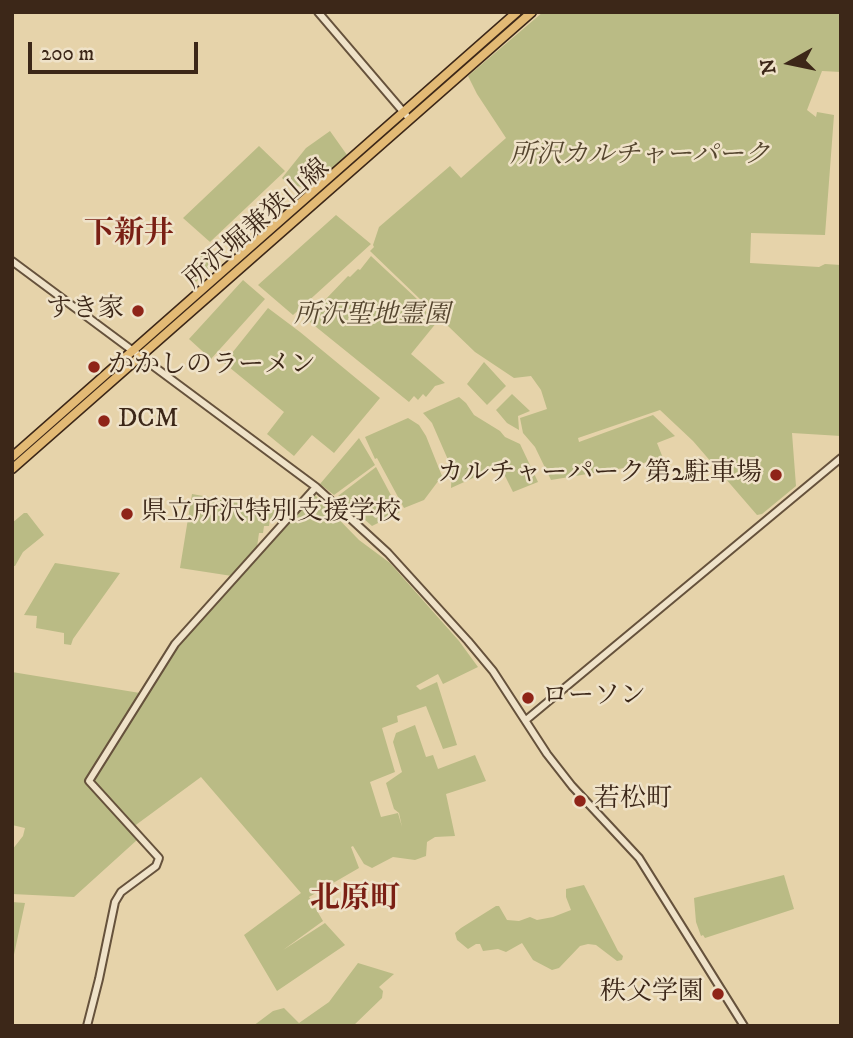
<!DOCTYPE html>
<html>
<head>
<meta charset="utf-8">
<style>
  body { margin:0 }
  #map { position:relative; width:853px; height:1038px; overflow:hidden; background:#e6d3aa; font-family:"IM FELL DW Pica",serif }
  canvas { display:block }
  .frame { position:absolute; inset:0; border:14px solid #3c2718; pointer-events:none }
  .north { position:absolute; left:755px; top:28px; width:70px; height:70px; -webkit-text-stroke:5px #efe2c8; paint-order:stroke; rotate:261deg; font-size:19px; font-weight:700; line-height:28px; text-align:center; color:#3c2718 }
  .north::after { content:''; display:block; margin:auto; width:24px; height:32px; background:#3c2718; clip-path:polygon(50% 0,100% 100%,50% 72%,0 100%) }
  .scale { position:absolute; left:28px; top:42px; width:170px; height:32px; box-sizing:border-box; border:4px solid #3c2718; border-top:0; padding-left:9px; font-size:21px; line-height:24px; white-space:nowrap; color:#3c2718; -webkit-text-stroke:5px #efe2c8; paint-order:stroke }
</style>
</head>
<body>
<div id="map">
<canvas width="853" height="1038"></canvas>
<div class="frame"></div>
<div class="north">N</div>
<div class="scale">200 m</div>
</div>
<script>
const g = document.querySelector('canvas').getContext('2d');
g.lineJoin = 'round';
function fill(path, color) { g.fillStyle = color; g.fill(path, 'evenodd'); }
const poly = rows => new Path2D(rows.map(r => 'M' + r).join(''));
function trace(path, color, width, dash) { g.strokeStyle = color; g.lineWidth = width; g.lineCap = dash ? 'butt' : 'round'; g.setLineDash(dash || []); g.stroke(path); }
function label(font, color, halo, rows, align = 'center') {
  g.font = font + ' "IM FELL DW Pica","Noto Serif JP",serif'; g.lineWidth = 5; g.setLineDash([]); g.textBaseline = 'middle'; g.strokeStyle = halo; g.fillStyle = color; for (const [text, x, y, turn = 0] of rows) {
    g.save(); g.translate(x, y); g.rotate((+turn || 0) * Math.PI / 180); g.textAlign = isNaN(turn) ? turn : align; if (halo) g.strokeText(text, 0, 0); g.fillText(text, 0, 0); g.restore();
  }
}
const green = poly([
  [543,12,841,12,841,72,822,71,807,110,816,117,817,112,834,115,825,235,751,233,750,263,819,267,825,264,841,265,841,436,792,433,796,486,762,514,757,515,693,441,660,410,578,438,579,442,653,415,675,436,657,443,663,458,624,468,551,480,535,447,523,433,520,418,547,409,541,390,531,376,514,378,475,352,370,251,374,247,373,245,379,227,450,166,461,178,506,138,477,94,468,76],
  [330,131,347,155,308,189,287,183,282,178,306,148],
  [259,146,285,171,210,242,183,218],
  [336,215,371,244,293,315,258,285],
  [207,248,219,258,196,282,185,270],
  [371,256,417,299,415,301,437,322,411,354,445,383,435,386,426,397,423,394,418,400,414,396,409,402,305,318,322,300,324,301,348,276,350,277,358,269,360,270],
  [243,280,265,299,211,359,189,339],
  [268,308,300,332,380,398,334,453,312,435,294,456,267,434,284,412,224,363],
  [484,362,506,386,487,405,467,384],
  [512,394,530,411,518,416,519,430,507,423,496,410],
  [459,397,466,403,474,415,500,431,505,437,520,444,538,482,513,492,499,464,494,466,495,468,451,488,452,469,432,423,423,413],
  [408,418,419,425,426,436,442,476,424,500,404,508,377,458,375,459,365,437],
  [359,438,375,465,334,495,320,484],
  [376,467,400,512,372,526,338,496],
  [192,494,276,509,274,520,270,519,269,526,264,526,263,533,259,533,257,547,232,576,180,568],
  [315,495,359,540,390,563,459,641,478,667,443,684,438,674,416,686,420,690,437,682,457,745,443,749,426,706,397,716,398,722,382,728,395,772,370,782,381,817,398,813,402,827,399,813,394,809,386,783,402,772,393,742,396,733,415,725,426,757,433,755,438,769,475,755,486,781,446,794,455,836,435,837,427,842,426,856,415,860,393,857,372,868,364,864,353,846,351,847,359,868,309,897,323,921,283,950,325,923,345,945,277,991,244,935,301,893,201,777,129,830,137,840,74,897,12,894,12,850,23,836,25,828,12,825,12,672,146,694,172,650],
  [24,513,27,513,44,535,23,552,15,566,12,566,12,523],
  [55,563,120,573,73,639,71,645,64,644,64,633,36,628,37,616,24,615],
  [784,875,794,909,705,938,703,935,701,936,696,922,694,898],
  [584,885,618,951,623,956,622,960,617,961,596,945,588,944,580,946,559,968,552,970,533,960,522,943,506,952,498,949,483,951,480,944,476,944,468,949,457,940,455,933,461,928,496,906,499,906,507,920,519,921,530,917,537,920,553,917,571,910,566,897,566,889],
  [12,902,25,903,12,964],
  [358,963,394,974,379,987,383,991,382,998,353,1026,253,1026,273,1011,284,1008,299,1023,329,1002]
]);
const minor = poly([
  [318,12,406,115],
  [12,261,316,487,388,553,468,641,493,671,547,754,572,786,639,858,744,1026],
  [526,720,841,458],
  [87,1026,99,979,115,902,121,892,156,866,159,858,89,781,175,644,316,487]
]);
const major = poly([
  [12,457,517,12],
  [12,469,532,12]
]);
const markers = [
  [138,311,7,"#8f2418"],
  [94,367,7,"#8f2418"],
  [104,421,7,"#8f2418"],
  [776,475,7,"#8f2418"],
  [127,514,7,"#8f2418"],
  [528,698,7,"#8f2418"],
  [580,801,7,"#8f2418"],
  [718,994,7,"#8f2418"]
];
const parkNames = [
  ["所沢カルチャーパーク",640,157],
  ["所沢聖地霊園",372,317]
];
const streetNames = [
  ["所沢堀兼狭山線",258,225,-41]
];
const poiNames = [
  ["すき家",124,311,"right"],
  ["かかしのラーメン",108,367],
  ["DCM",118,421],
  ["カルチャーパーク第2駐車場",762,475,"right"],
  ["県立所沢特別支援学校",141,514],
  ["ローソン",542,698],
  ["若松町",594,801],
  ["秩父学園",704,994,"right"]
];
const quarterNames = [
  ["下新井",129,236],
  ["北原町",355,901]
];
fill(green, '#babb85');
trace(minor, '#66523c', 10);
trace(major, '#3c2718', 11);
trace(minor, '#efe2c8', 6);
trace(major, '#e3ba75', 8);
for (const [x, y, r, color] of markers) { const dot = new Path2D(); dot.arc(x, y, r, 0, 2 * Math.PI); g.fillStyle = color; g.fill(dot); trace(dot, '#efe2c8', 2.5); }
label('italic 26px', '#55452e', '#efe2c8', parkNames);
label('26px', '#3c2718', '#efe2c8', streetNames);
label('26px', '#3c2718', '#efe2c8', poiNames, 'left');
label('bold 30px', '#7a1f14', '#efe2c8', quarterNames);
</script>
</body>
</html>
